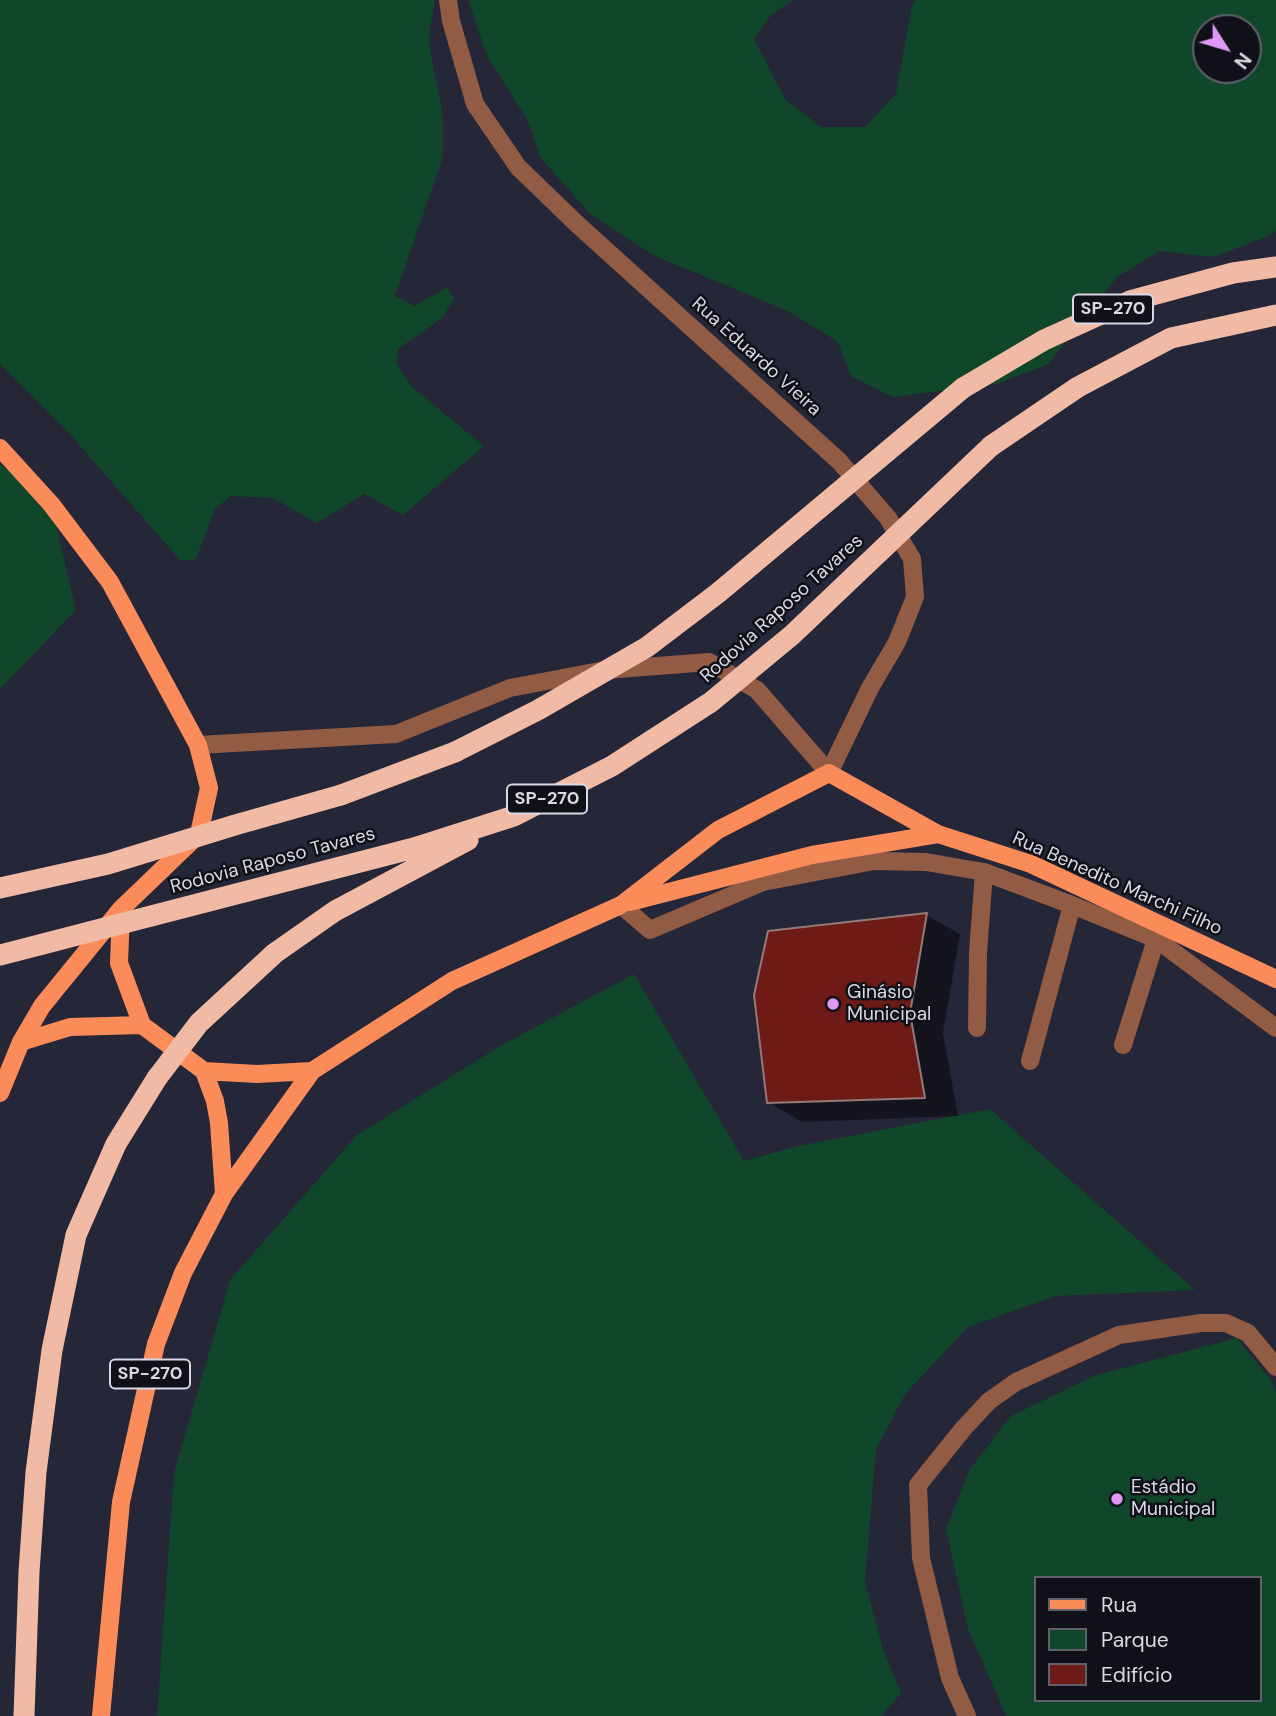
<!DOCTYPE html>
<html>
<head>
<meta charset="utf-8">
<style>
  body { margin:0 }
  #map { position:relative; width:1276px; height:1716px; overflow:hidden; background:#252638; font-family:"DM Sans",sans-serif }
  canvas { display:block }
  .legend { position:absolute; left:1034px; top:1576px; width:228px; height:126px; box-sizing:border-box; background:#101018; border:2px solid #60606a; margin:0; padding:9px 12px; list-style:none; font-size:21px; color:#d8d9e5 }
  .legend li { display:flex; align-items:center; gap:14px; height:35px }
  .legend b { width:35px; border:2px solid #60606a }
  .north { position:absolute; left:1192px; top:14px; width:70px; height:70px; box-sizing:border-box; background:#101018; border:2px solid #60606a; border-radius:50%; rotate:127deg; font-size:19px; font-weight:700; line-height:28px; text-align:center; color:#d8d9e5 }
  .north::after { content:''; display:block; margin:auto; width:24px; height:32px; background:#dd99f3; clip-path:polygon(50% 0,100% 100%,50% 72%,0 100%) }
</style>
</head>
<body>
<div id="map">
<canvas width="1276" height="1716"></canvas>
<ul class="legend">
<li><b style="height:9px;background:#fc8b5a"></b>Rua</li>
<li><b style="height:19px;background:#104629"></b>Parque</li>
<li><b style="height:19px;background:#6e1b17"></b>Edifício</li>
</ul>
<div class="north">N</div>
</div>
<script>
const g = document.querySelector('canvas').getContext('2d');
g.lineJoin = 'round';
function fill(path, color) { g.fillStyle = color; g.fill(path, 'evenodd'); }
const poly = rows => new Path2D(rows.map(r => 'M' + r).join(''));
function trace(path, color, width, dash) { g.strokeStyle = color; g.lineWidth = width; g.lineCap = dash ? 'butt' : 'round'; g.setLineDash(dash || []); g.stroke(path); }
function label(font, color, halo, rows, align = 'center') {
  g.font = font + ' "DM Sans",sans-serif'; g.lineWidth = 5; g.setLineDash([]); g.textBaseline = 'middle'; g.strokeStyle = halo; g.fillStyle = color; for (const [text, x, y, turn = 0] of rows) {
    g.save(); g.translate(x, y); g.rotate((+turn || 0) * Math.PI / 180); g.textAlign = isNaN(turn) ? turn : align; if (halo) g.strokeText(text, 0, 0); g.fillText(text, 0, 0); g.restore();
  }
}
const green = poly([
  [0,0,435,0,428,40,443,116,443,157,395,296,414,306,448,287,454,299,442,318,398,349,396,363,412,387,484,446,403,515,364,494,317,523,273,498,231,496,215,509,196,559,181,561,67,431,0,364],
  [468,0,793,0,771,15,754,39,785,99,821,127,865,127,896,94,911,10,915,0,1276,0,1276,231,1264,238,1213,257,1160,251,1117,277,1048,364,997,384,893,397,851,376,838,342,788,311,655,256,589,213,541,158,527,119,487,56],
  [1206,28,1248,28,1248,70,1206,70],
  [0,464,51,504,76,610,0,689],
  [634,974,744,1161,798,1146,990,1109,1195,1290,1056,1296,968,1327,906,1393,876,1449,865,1582,883,1649,901,1693,882,1716,157,1716,174,1473,230,1280,357,1135,502,1045],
  [1237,1338,1272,1382,1276,1393,1276,1716,1006,1716,968,1629,946,1529,969,1470,1011,1416,1096,1375],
  [1036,1578,1260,1578,1260,1700,1036,1700]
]);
const shadow = poly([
  [926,915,960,934,943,1033,958,1116,802,1122,768,1102]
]);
const building = poly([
  [927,913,910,1013,925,1098,767,1103,754,995,768,931,927,913]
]);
const minor = poly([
  [198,745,396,734,510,688,605,670,709,662,757,690,829,773,870,688,897,642,915,597,912,559,888,518,839,461,577,224,518,167,475,104,451,21,448,0],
  [621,905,650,930,763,882,874,861,926,862,984,872,1072,905,1156,939,1276,1028],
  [977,1028,978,953,984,872],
  [1123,1045,1156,939],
  [1030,1061,1072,905],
  [967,1716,950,1678,921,1558,918,1485,963,1429,989,1401,1016,1382,1119,1335,1201,1323,1226,1323,1248,1333,1276,1367]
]);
const major = poly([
  [0,448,51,504,110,582,198,745,209,788,199,834,121,909,42,1006,21,1042,0,1093],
  [630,902,812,855,938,834],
  [121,913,119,963,142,1025,204,1071,257,1074,312,1071],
  [21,1042,70,1027,142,1025],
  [204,1071,215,1101,219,1123,224,1194],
  [101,1716,121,1502,156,1344,183,1273,224,1194,312,1071,452,981,621,905,718,830,829,773,938,834,1031,864,1276,979]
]);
const highway = poly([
  [963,388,1044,340,1130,301,1233,273,1276,267],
  [991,446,1078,387,1171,338,1276,315],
  [341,795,455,752],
  [24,1716,29,1572,36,1472,52,1350,76,1235,116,1144,157,1078]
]);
const highwayBridge = poly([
  [455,752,538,710,647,647,718,593,963,388],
  [0,888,108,864,235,825,341,795],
  [0,955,414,848,514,816,612,766,711,702,792,635,991,446],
  [157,1078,199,1023,275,953,335,911,468,840]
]);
const markers = [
  [833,1004,7,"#dd99f3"],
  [1117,1499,7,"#dd99f3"]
];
const shields = [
  [1113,309,80],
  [547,799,80],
  [150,1374,80]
];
const shieldNames = [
  ["SP-270",1113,309],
  ["SP-270",547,799],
  ["SP-270",150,1374]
];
const streetNames = [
  ["Rua Eduardo Vieira",756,357,42],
  ["Rodovia Raposo Tavares",782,609,-42],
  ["Rodovia Raposo Tavares",273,861,-15],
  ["Rua Benedito Marchi Filho",1117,884,24]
];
const poiNames = [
  ["Ginásio",847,993],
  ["Municipal",847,1015],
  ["Estádio",1131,1488],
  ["Municipal",1131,1510]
];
fill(green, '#104629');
fill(shadow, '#0007');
fill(building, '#6e1b17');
trace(building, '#947a77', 2);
trace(minor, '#925b44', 18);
trace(major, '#fc8b5a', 18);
trace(highway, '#f1baa4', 21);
trace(highwayBridge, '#f1baa4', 21);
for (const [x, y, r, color] of markers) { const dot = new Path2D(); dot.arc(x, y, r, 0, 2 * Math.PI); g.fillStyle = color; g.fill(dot); trace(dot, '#101018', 2.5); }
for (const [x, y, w] of shields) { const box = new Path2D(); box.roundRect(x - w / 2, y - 14.5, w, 29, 5); g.fillStyle = '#101018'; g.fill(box); trace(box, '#d8d9e5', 2); }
label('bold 18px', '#d8d9e5', null, shieldNames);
label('19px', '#d8d9e5', '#101018', streetNames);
label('19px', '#d8d9e5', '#101018', poiNames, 'left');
</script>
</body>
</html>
